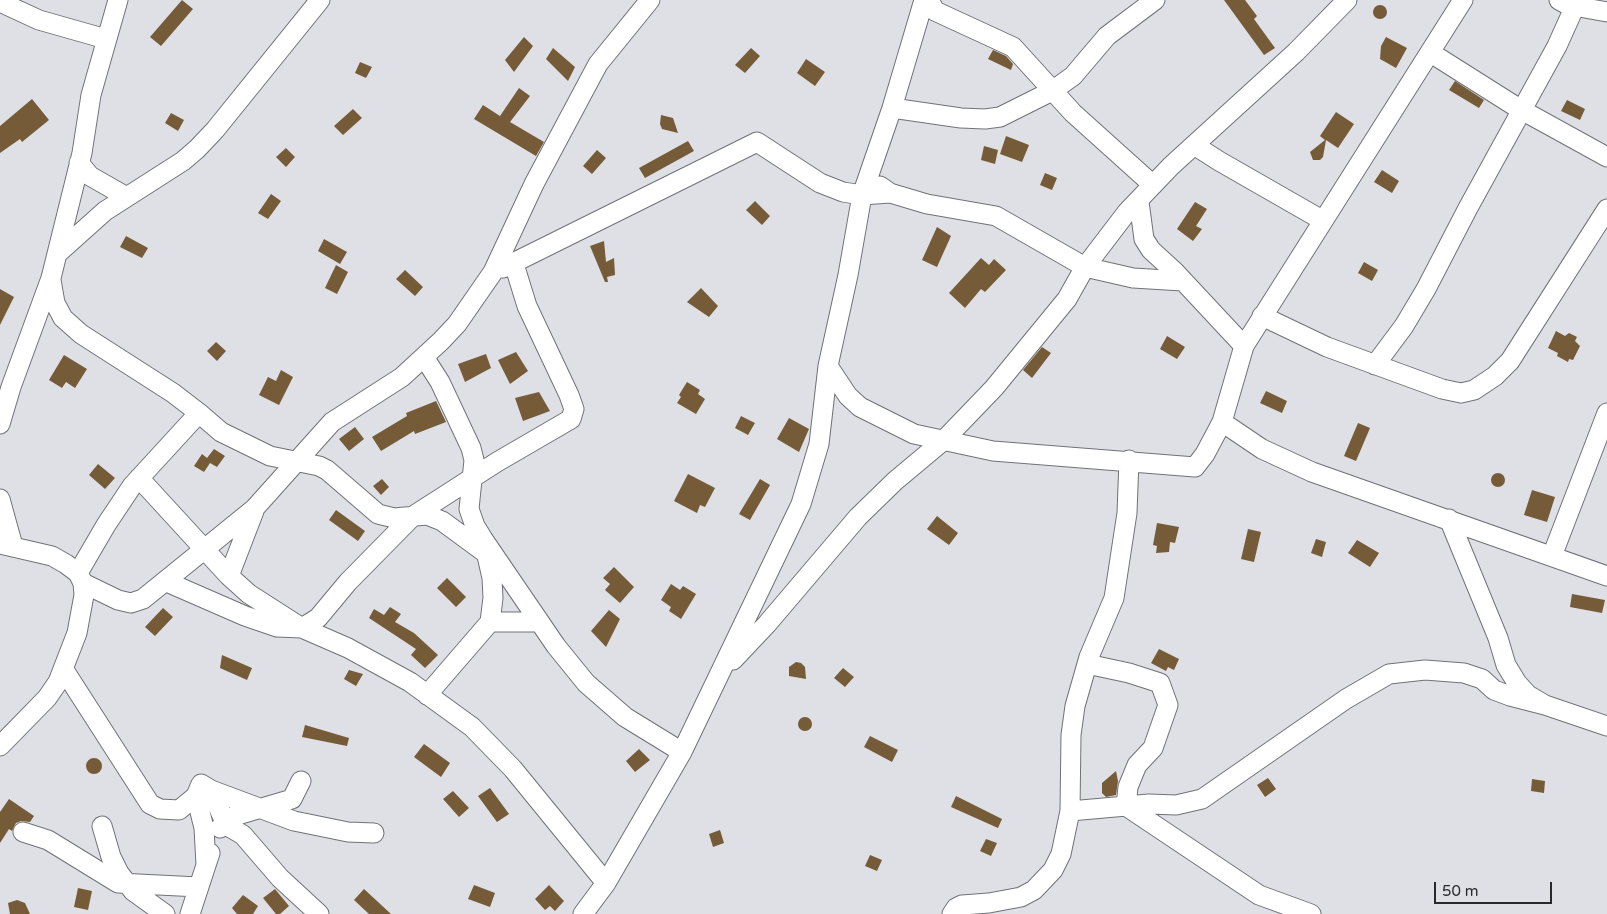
<!DOCTYPE html>
<html>
<head>
<meta charset="utf-8">
<style>
  body { margin:0 }
  #map { position:relative; width:1607px; height:914px; overflow:hidden; background:#dee0e5; font-family:"Varela Round",sans-serif }
  canvas { display:block }
  .scale { position:absolute; left:1434px; top:882px; width:118px; height:22px; box-sizing:border-box; border:2px solid #28292a; border-top:0; padding-left:6px; font-size:15px; line-height:18px; white-space:nowrap; color:#28292a; -webkit-text-stroke:4px #dee0e5; paint-order:stroke }
</style>
</head>
<body>
<div id="map">
<canvas width="1607" height="914"></canvas>
<div class="scale">50 m</div>
</div>
<script>
const g = document.querySelector('canvas').getContext('2d');
g.lineJoin = 'round';
function fill(path, color) { g.fillStyle = color; g.fill(path, 'evenodd'); }
const poly = rows => new Path2D(rows.map(r => 'M' + r).join(''));
function trace(path, color, width, dash) { g.strokeStyle = color; g.lineWidth = width; g.lineCap = dash ? 'butt' : 'round'; g.setLineDash(dash || []); g.stroke(path); }
const building = poly([
  [182,0,193,9,161,46,150,37],
  [1224,0,1245,0,1257,16,1254,19,1275,48,1264,55],
  '1373 12a7 7 0 1 1 14 0a7 7 0 1 1-14 0Z',
  [524,37,533,46,514,72,505,60],
  [1386,37,1407,48,1396,68,1380,59,1381,46],
  [553,48,575,67,568,81,546,59],
  [751,48,760,56,745,73,735,65],
  [993,50,1006,56,1013,64,1011,70,988,59],
  [806,59,825,72,815,86,797,73],
  [360,62,372,67,366,78,355,73],
  [1455,81,1484,100,1479,108,1449,90],
  [519,88,530,96,510,122,544,142,536,156,474,119,483,105,500,116],
  [32,99,49,120,22,142,20,139,0,153,0,126],
  [1567,100,1585,109,1580,120,1561,111],
  [353,109,362,118,343,135,334,126],
  [1336,112,1354,124,1338,148,1326,140,1323,157,1320,160,1313,160,1310,152,1325,140,1320,136],
  [171,113,184,120,178,131,165,123],
  [661,115,673,118,678,133,662,129,660,124],
  [1006,136,1029,145,1022,162,1000,154],
  [688,141,694,151,645,178,639,168],
  [984,146,998,150,995,164,981,160],
  [286,148,295,157,286,167,276,157],
  [597,150,606,158,592,174,583,166],
  [1382,170,1399,181,1392,193,1374,182],
  [1045,173,1057,178,1052,190,1040,185],
  [271,194,281,201,268,219,258,213],
  [755,201,770,216,762,225,746,210],
  [1195,202,1207,209,1196,226,1202,229,1193,241,1177,229],
  [937,227,951,236,937,267,922,260],
  [126,236,148,248,142,258,120,247],
  [324,239,347,252,340,264,318,251],
  [604,241,606,262,614,258,615,275,607,277,608,282,605,282,590,246],
  [981,258,989,265,994,259,1006,270,985,292,981,289,965,308,949,293],
  [1364,262,1378,270,1372,281,1358,273],
  [336,265,348,272,337,294,325,288],
  [405,270,423,287,415,296,396,279],
  [701,288,718,306,709,317,687,302],
  [0,289,14,297,0,325],
  [1556,331,1565,336,1569,333,1577,337,1575,341,1580,346,1573,360,1569,359,1568,362,1557,356,1558,353,1548,348],
  [1167,336,1185,347,1177,359,1160,349],
  [216,342,226,351,217,361,207,351],
  [1042,347,1051,353,1032,378,1023,370],
  [516,352,528,371,510,384,498,360],
  [486,354,491,368,465,382,458,364],
  [64,355,87,369,75,388,66,382,62,388,49,380],
  [281,370,293,377,279,405,259,395,268,377,276,381],
  [687,382,700,390,698,394,705,399,696,414,677,403,681,397,679,395],
  [1266,391,1287,401,1282,413,1260,403],
  [539,392,550,411,523,421,515,398],
  [436,401,446,422,415,434,414,431,381,451,372,437,407,416,406,413],
  [741,416,755,423,748,435,735,428],
  [789,418,809,429,799,452,777,439],
  [1358,423,1370,428,1356,461,1344,456],
  [355,427,364,439,349,451,339,439],
  [214,449,225,456,217,467,210,463,204,472,194,466,202,454,207,458],
  [98,464,115,478,105,489,89,475],
  '1491 480a7 7 0 1 1 14 0a7 7 0 1 1-14 0Z',
  [688,474,715,488,705,507,700,505,697,513,674,501],
  [382,479,389,487,381,495,373,486],
  [760,479,770,485,750,520,739,514],
  [1532,490,1555,497,1547,522,1524,515],
  [336,510,365,531,358,541,329,520],
  [937,516,958,533,949,545,927,529],
  [1157,523,1179,527,1175,543,1170,542,1169,552,1156,553,1157,546,1153,545],
  [1248,529,1261,532,1254,562,1241,559],
  [1316,539,1326,542,1322,557,1311,553],
  [1357,540,1379,553,1370,567,1348,553],
  [614,567,634,587,620,603,605,590,610,584,603,578],
  [447,578,466,597,456,607,437,588],
  [671,584,680,590,683,586,696,594,681,619,669,611,671,607,661,600],
  [1572,594,1605,600,1602,613,1570,607],
  [390,607,401,614,395,622,414,633,438,655,425,668,411,655,416,649,369,618,374,609,384,615],
  [163,608,173,617,155,636,145,627],
  [609,610,620,619,606,647,591,631],
  [1159,649,1179,659,1174,670,1168,667,1166,671,1151,663],
  [222,655,252,668,247,680,220,668],
  [796,662,801,663,805,667,806,679,789,676,789,667],
  [843,668,854,677,845,687,834,678],
  [349,670,363,674,356,686,344,679],
  '798 724a7 7 0 1 1 14 0a7 7 0 1 1-14 0Z',
  [305,725,349,738,347,746,302,737],
  [870,736,898,750,892,762,864,747],
  [424,744,450,763,441,777,414,757],
  [639,749,650,760,635,772,626,761],
  '86 766a8 8 0 1 1 16 0a8 8 0 1 1-16 0Z',
  [1116,771,1118,781,1116,795,1106,797,1102,793,1102,783],
  [1268,778,1276,789,1265,797,1257,785],
  [1532,779,1545,781,1544,793,1531,791],
  [490,788,509,814,497,822,478,796],
  [453,791,469,808,459,817,443,799],
  [956,796,1002,819,998,828,951,807],
  [9,799,34,816,30,822,21,821,16,823,12,831,9,829,0,843,0,812],
  [720,830,724,843,713,847,709,834],
  [986,839,997,843,991,856,980,851],
  [870,855,882,860,877,871,865,866],
  [474,885,495,893,490,907,468,899],
  [549,885,564,901,555,911,550,906,545,910,535,899],
  [78,888,92,891,88,910,74,907],
  [275,889,289,906,280,914,276,914,263,898],
  [364,889,391,914,369,914,354,900],
  [243,895,258,906,253,914,237,914,232,908],
  [17,900,25,903,30,914,10,914,8,903]
]);
const street = poly([
  [929,0,935,11,1013,47,1073,113,1153,185],
  [1559,0,1568,5,1607,12],
  [0,2,39,20,106,39],
  [1431,53,1518,108,1607,157],
  [892,108,961,118,985,119,1000,117,1052,91,1073,76,1107,36,1155,0],
  [1194,145,1219,161,1322,220],
  [79,163,90,176,125,196],
  [880,186,890,193,927,204,996,216,1085,267,1133,278,1183,281],
  [57,254,105,211,183,161,197,149,215,130,320,0],
  [503,268,757,142,820,183,843,192,862,195,890,193],
  [51,280,55,303,63,318,81,334,173,393,199,413,132,486,106,525,78,573],
  [1262,316,1327,347,1442,389,1461,393,1474,390,1495,376,1510,361,1607,209],
  [1244,346,1463,0],
  [424,357,440,382,471,448,474,460,469,509,475,526,483,539,556,646,586,683,625,717,682,752],
  [1375,365,1404,326,1426,289,1468,208,1557,46,1575,6],
  [828,366,848,396,860,407,914,434,993,451,1195,467,1205,454,1222,422,1244,346,1174,271,1151,250,1144,239,1139,202],
  [199,413,221,432,270,456,319,466,327,470,378,514,394,518,427,515,442,521,487,554],
  [1222,422,1262,449,1312,472,1607,576],
  [0,424,11,387,51,278,82,153,91,95,118,0],
  [139,478,229,576,249,594,302,628,348,648,410,682,472,727,513,769,606,883],
  [0,499,13,546],
  [1449,519,1498,638,1506,665,1517,683,1528,695,1545,705,1607,726],
  [0,544,52,556,66,564,78,573,83,583,84,595,77,633,58,682,47,698,0,746],
  [1552,556,1607,413],
  [229,576,254,511],
  [167,582,245,616,277,627,302,628,318,618,348,582,413,516,497,462,571,419,574,409,569,395,527,306,514,264],
  [83,583,118,600,131,603,143,599,254,509,332,422,402,377,441,341,457,324,493,272,534,184,598,64,650,0],
  [490,622,539,622],
  [733,660,767,624,858,517,895,481,944,440,994,388,1067,299,1085,267,1127,212,1171,166,1296,52,1347,0],
  [1087,664,1129,673,1160,683,1168,705,1153,748,1137,765,1128,787,1126,806,1259,895,1311,914],
  [64,670,150,804,160,809,179,810,196,796],
  [427,695,490,622,493,598,492,578,485,547],
  [211,790,294,821,348,832,374,833],
  [1070,811,1149,804,1176,805,1202,799,1346,699,1389,674,1425,670,1464,673,1482,679,1494,690,1510,696,1545,705],
  [102,826,111,857,119,873,133,891,165,914],
  [220,828,226,825,231,817,292,799,301,781],
  [23,832,48,840,118,883,199,887],
  [206,865,204,828,196,796,201,784,211,790,226,825,243,835,280,878,319,914],
  [190,914,210,853],
  [583,914,606,883,682,752,801,504,819,444,828,366,848,275,862,195,892,108,924,0],
  [952,914,956,908,962,905,989,903,1021,897,1034,890,1053,870,1061,854,1070,811,1071,735,1075,706,1089,657,1114,598,1127,513,1129,460]
]);
fill(building, '#755b37');
trace(street, '#707276', 21);
trace(street, '#fff', 19);
</script>
</body>
</html>
